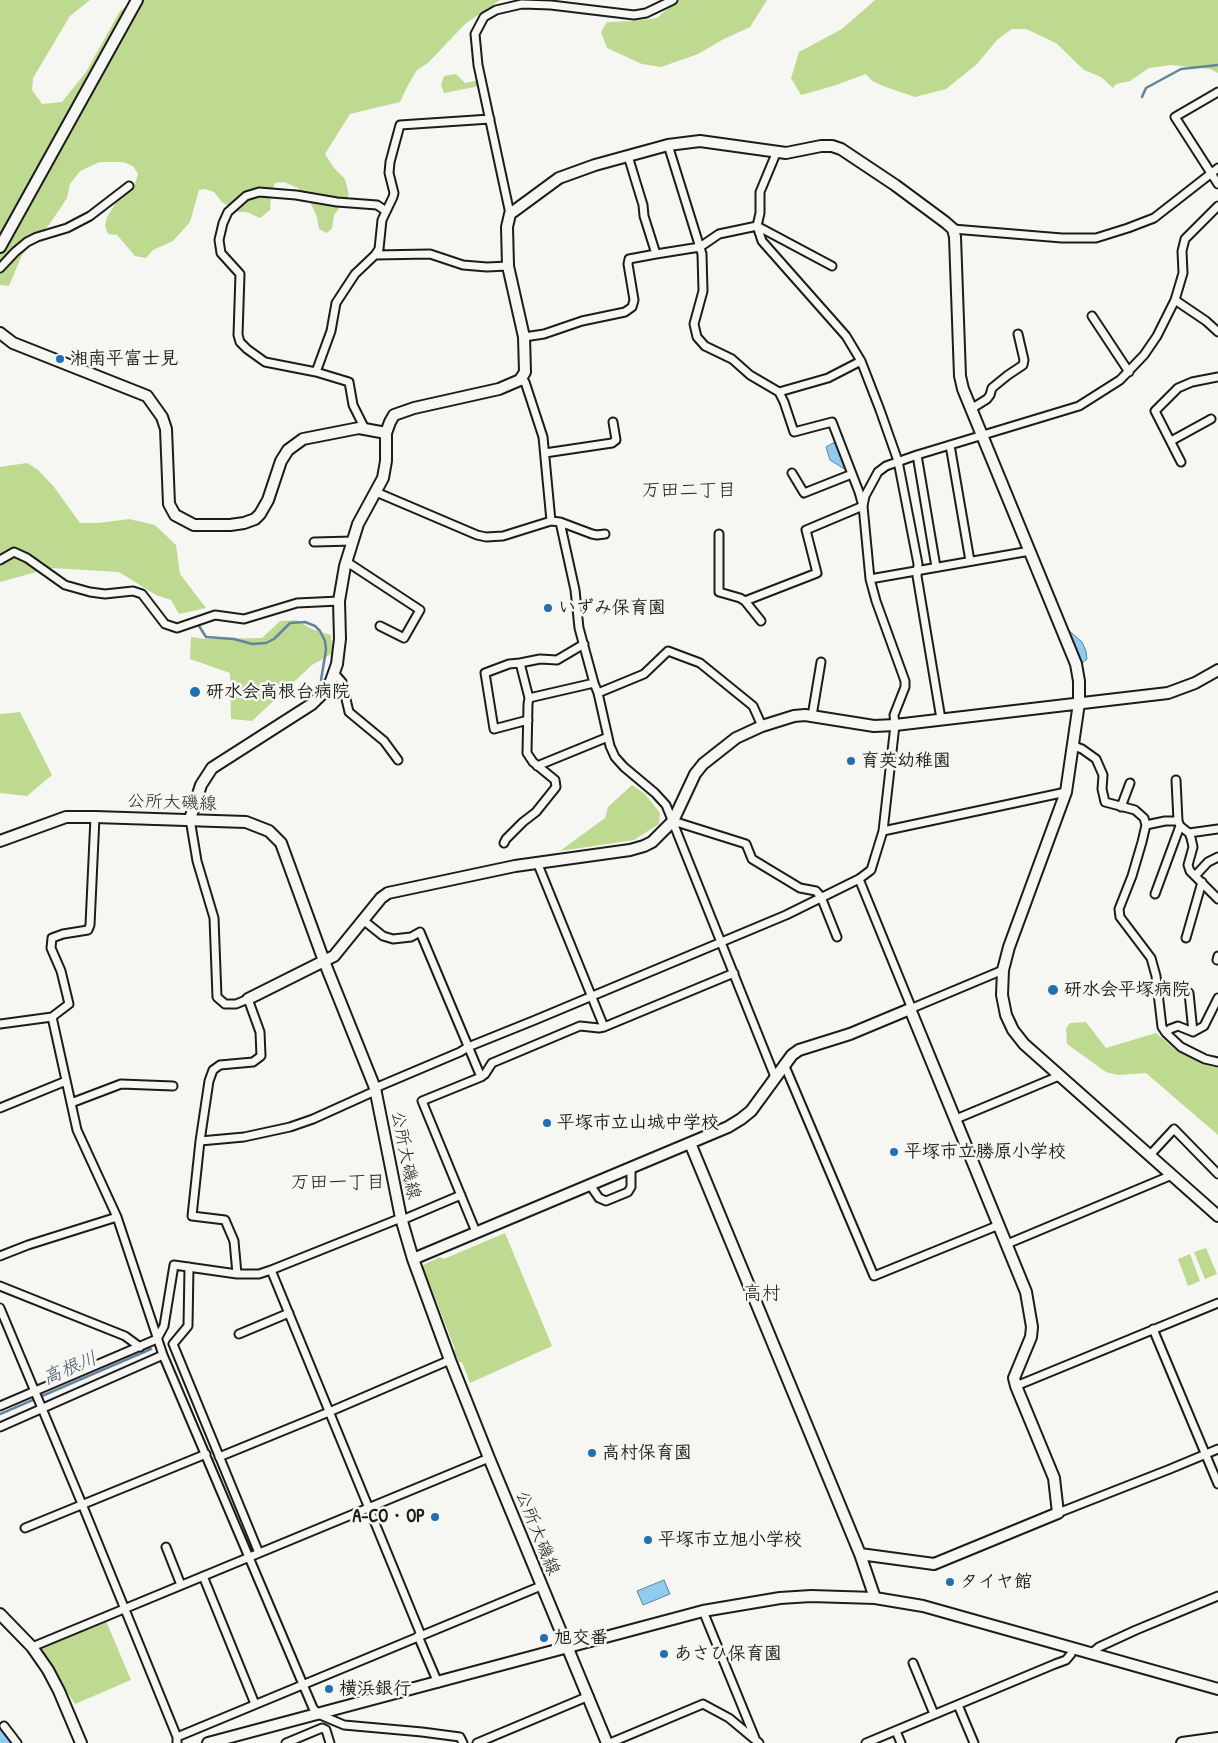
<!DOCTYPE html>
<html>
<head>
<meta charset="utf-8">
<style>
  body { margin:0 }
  canvas { display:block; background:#f6f6f2 }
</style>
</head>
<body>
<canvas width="1218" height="1743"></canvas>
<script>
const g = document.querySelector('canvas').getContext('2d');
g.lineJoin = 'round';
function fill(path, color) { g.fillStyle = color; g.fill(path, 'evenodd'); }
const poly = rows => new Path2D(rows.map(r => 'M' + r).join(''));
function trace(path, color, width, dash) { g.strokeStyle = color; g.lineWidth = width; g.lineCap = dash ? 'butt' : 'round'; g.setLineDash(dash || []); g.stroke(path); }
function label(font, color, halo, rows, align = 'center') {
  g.font = font + ' "Patrick Hand","Klee One",sans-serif'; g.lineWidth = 5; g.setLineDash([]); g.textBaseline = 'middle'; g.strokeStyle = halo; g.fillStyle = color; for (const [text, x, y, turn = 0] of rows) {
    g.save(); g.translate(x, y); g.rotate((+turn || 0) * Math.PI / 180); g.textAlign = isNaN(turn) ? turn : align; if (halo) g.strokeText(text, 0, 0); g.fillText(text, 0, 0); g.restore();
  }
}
const green = poly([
  [0,0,90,0,70,16,33,78,32,90,42,104,62,102,86,72,120,11,135,0,500,0,465,24,428,63,417,70,407,87,400,102,350,114,325,154,334,168,345,179,349,195,334,215,332,228,327,233,319,229,317,217,311,204,298,188,284,182,275,183,271,195,270,210,260,218,247,212,237,212,222,202,214,192,205,189,199,190,190,222,173,241,153,250,146,258,135,256,117,235,108,234,105,226,107,217,117,201,135,184,138,174,133,166,123,162,100,162,80,171,70,184,67,198,49,225,22,255,9,286,0,285],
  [680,0,767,0,750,27,722,40,698,54,661,67,642,64,607,48,601,32,607,22,634,21,657,18,674,3],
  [875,0,1218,0,1218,73,1210,69,1171,65,1149,68,1130,81,1116,84,1113,88,1101,77,1084,70,1056,43,1026,29,1012,29,998,39,977,64,946,89,915,97,883,86,872,81,866,74,833,86,801,95,791,78,799,52,842,29],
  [456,74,465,83,479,80,480,86,444,93,441,85,444,76],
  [27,463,38,470,54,487,80,523,99,523,129,519,155,525,176,545,180,574,206,608,179,614,171,600,156,595,119,572,51,568,0,582,0,467],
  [296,620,314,630,331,635,333,653,312,665,252,721,231,719,230,673,190,659,191,637,205,639,262,638,280,621],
  [20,712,52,775,27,796,0,793,0,714],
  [632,785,645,794,660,813,659,824,634,840,560,851,605,818,608,807],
  [1086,1022,1106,1048,1156,1033,1177,1051,1218,1068,1218,1135,1146,1073,1118,1075,1106,1072,1067,1044,1066,1028,1070,1023],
  [505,1233,552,1346,470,1383,462,1362,459,1362,454,1351,455,1349,423,1267,423,1265,440,1257,444,1259],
  [1206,1248,1217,1274,1205,1279,1194,1252],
  [1190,1254,1200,1281,1188,1286,1178,1259],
  [106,1621,131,1680,75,1704,40,1649]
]);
const water = poly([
  [833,443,837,445,846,470,830,460,826,447,833,443],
  [1066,628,1082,642,1086,651,1087,659,1080,665,1066,628],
  [664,1580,670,1594,643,1605,637,1591,664,1580]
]);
const stream = poly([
  [1142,97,1146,88,1181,69,1218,65],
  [199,626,206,637,234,639,252,644,266,643,274,639,290,623,305,622,315,626,320,631,325,641,326,650,321,680],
  [0,1414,151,1349]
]);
const river = poly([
  [0,1734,7,1743]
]);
const street = poly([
  [1218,92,1175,117,1218,184],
  [668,145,702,254,703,291,694,324,697,337,705,346,732,359,750,375,779,392,784,402,794,432,832,422,859,492,863,506,806,530,817,573,745,601,740,598,719,592,719,534],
  [774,152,775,156,760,192,760,213,757,226,762,241,846,336,861,361,880,410,898,461,918,564,917,576,941,719],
  [628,156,643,205,644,216,656,254,700,247,719,234,757,226,832,266],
  [510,214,478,65,475,34,484,17,496,10,522,4,551,5,634,15,646,13,673,0],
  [953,229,1062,238,1096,238,1128,228,1154,218,1218,168],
  [375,255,430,254,463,265,487,267,508,266],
  [0,268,15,252,27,242,37,237,67,228,90,216,129,186],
  [1175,300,1206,321,1218,332],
  [1092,316,1129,372],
  [524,337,544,334,582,321,625,312,632,307,634,300,628,264,629,259,656,254],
  [316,372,331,331,336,303,355,274,375,255,379,249,382,220,393,197,394,193,389,173,390,162,400,125,490,119],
  [520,380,525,382,543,437,551,521],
  [779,392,828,378,861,361],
  [971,409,987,399,990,395,992,388,1008,375,1023,365,1024,360,1018,334],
  [365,429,353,405,349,382,316,372,265,362,247,349,240,342,238,335,240,274,221,253,219,240,223,223,228,212,246,196,259,192,296,195,337,202,377,205,386,211],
  [1171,441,1211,419],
  [950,445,970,561],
  [545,453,612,443,616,440,613,422],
  [917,455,936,567],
  [1181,462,1155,411,1178,388,1192,382,1218,377],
  [792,473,804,493,852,474],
  [376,492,477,535,486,537,503,536,551,521,560,522,575,590,579,628,594,683,598,693,610,746,615,757,624,767,655,793,666,805,775,1077],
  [560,522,592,534,597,535,605,534],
  [314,542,353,541],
  [0,560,14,552,27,558,65,585,90,592,105,594,133,591,142,594,165,624,177,628,215,615,244,619,297,603,339,601],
  [347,562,420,610,404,638,380,626],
  [870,579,1030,551],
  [745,601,761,621],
  [520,663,509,664,485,673,494,729,528,720],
  [334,673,342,682,349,712,384,741,398,760],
  [598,693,644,674,668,651,700,663,753,706,762,726],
  [529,698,594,683],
  [812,716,821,662],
  [1074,746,1082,749,1096,759,1103,775,1102,789,1105,802,1135,810,1144,818,1146,825,1142,842,1132,876,1119,909,1120,917,1151,958,1156,976,1162,1027,1166,1033,1181,1047,1205,1059,1218,1062],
  [537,766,608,737],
  [1176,780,1178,821],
  [1121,807,1130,783],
  [190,819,197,861,214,918,217,997,225,1004,236,1004,248,999,260,1032,261,1056,253,1062,220,1065,213,1070,209,1081,200,1141,192,1216,225,1220,234,1241,237,1274],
  [673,821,746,844,752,859,800,888,816,891,821,897,837,937],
  [1146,825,1165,821,1178,821,1180,826,1189,833,1191,838,1193,847,1188,865,1190,871,1218,899],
  [883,831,1066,792],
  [1189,833,1218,829],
  [504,843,506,839,523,822,536,812,556,787,555,780,533,762,527,753,528,704,529,698,520,663,540,659,557,660,584,644],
  [537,862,604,1027],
  [1195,876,1208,862,1218,857],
  [859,879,912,1009],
  [1155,894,1180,826],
  [363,920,383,936,393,939,411,937,420,932,481,1077],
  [1186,938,1202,882],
  [1218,956,1217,960,1218,960],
  [1189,993,1193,1032],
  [910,1009,1003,970],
  [52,1017,77,1130,117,1217,163,1355,313,1708,318,1714,344,1725,422,1732,460,1737,463,1743],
  [0,1024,52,1017,69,1004,61,971,51,948,52,938,63,934,88,930,90,925,95,817],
  [1166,1033,1170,1029,1178,1026,1193,1032,1204,1026,1218,998],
  [784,1064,874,1276,999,1225],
  [375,1088,460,1052,468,1047,535,1020,786,915,859,879,871,870,883,831,895,725,894,715,905,687,905,681,876,601,870,579,863,506,865,496,878,472,886,466,917,455,1079,406,1120,380,1144,355,1157,336,1175,300,1183,273,1182,251,1185,239,1218,206],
  [71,1103,121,1084,173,1086],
  [0,1108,66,1081],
  [956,1119,1059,1076],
  [200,1141,244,1137,290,1127,313,1119,375,1091],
  [1150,1155,1174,1129,1218,1174],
  [590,1185,599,1198,606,1201,628,1192,631,1187,631,1167],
  [401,1218,271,1270,421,1635],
  [402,1220,461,1195],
  [476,1232,422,1101,481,1077,485,1074,492,1063,580,1026,599,1028,604,1027,734,973],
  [1007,1244,1172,1175],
  [0,1256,28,1245,117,1217],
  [189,1267,188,1326,173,1344,259,1553],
  [0,1286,125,1336,140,1347],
  [0,1308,82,1504,177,1737,177,1743],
  [1153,1329,1218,1484],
  [239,1334,289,1313],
  [1016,1386,1218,1303],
  [0,1406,157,1339,164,1326,174,1265,237,1274,259,1274,271,1270],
  [0,1427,163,1355],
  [219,1457,329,1412,450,1360],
  [1058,1513,1170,1469,1218,1449],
  [25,1528,206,1454],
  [166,1547,181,1585],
  [203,1576,255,1704],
  [703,1611,755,1738],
  [418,1636,438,1683],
  [32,1647,489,1458],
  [1092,1653,1099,1647,1136,1630,1218,1596],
  [913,1663,934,1714],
  [958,1705,974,1743],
  [4,1726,17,1743],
  [896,1731,901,1743],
  [177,1737,541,1586],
  [286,1743,322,1728,326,1730,330,1743],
  [477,1743,589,1696],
  [610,1743,703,1704,729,1718,759,1743],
  [866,1743,1055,1664,1066,1660,1071,1654,1072,1649]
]);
const secondary = poly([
  [0,247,137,0],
  [0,333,13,343,147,396,162,417,166,429,169,504,175,515,194,525,230,525,244,523,255,519,260,514,268,500,281,461,288,450,303,439,359,428,386,433],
  [190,819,201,785,212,768,312,704,324,692,331,681,337,664,340,639,339,601,345,566,358,524,383,478,386,461,386,433,390,422,394,415,414,408,499,389,520,380,525,372,524,337,508,266,507,227,510,214,559,178,595,165,668,145,700,141,786,153,821,146,832,146,841,149,895,185,945,222,953,229,955,237,960,376,963,389,1076,664,1079,681,1079,703,1066,792,1009,947,1003,970,1002,995,1006,1015,1013,1030,1024,1044,1218,1216],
  [0,841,66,817,95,817,246,822,269,831,281,843,324,961,375,1088,401,1218,413,1259,450,1360,489,1458,607,1743],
  [248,999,334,956,381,898,388,893,515,866,630,850,644,846,652,842,673,821,695,774,703,764,736,738,762,726,794,716,805,715,874,726,895,725,1168,693,1195,683,1218,670],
  [690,1143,860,1554,875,1598],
  [413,1259,728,1127,741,1119,751,1111,792,1055,799,1050,850,1034,910,1009,1026,1292,1032,1327,1031,1337,1014,1378,1016,1386,1054,1478,1058,1513,934,1564,860,1554],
  [0,1614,32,1647,48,1670,59,1691,81,1743],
  [208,1743,703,1611,780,1598,811,1596,875,1598,923,1606,1218,1689],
  [1182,1743,1218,1738]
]);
const markers = [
  [60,359,5,"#1f6fb2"],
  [548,608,5,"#1f6fb2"],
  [195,692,6,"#1f6fb2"],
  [851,761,5,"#1f6fb2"],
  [1053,990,6,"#1f6fb2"],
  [547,1123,5,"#1f6fb2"],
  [894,1152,5,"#1f6fb2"],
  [592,1453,5,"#1f6fb2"],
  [435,1517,5,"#1f6fb2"],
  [648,1540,5,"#1f6fb2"],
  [950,1582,5,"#1f6fb2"],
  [544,1638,5,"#1f6fb2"],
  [664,1654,5,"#1f6fb2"],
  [329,1689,5,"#1f6fb2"]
];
const poiNames = [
  ["湘南平富士見",70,359],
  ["いずみ保育園",558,608],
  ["研水会高根台病院",206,692],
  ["育英幼稚園",861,761],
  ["研水会平塚病院",1064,990],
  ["平塚市立山城中学校",557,1123],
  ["平塚市立勝原小学校",904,1152],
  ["高村保育園",602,1453],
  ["A-CO・OP",425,1517,"right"],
  ["平塚市立旭小学校",658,1540],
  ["タイヤ館",960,1582],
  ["旭交番",554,1638],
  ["あさひ保育園",674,1654],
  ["横浜銀行",339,1689]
];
const streetNames = [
  ["公所大磯線",172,803,2],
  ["公所大磯線",405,1155,79],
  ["公所大磯線",537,1533,68]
];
const neighbourhoodNames = [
  ["万田二丁目",689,491],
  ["万田一丁目",338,1183],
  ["高村",762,1294]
];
const waterNames = [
  ["高根川",70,1369,-23]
];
fill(green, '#beda91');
fill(water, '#90cbf0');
trace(water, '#62859b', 1);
trace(stream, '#62859b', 2.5);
trace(river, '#90cbf0', 14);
trace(street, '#1c1c1c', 11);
trace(secondary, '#1c1c1c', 14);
trace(street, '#f6f6f2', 7);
trace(secondary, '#f6f6f2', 10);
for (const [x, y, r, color] of markers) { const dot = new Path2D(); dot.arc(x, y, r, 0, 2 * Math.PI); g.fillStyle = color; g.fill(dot); trace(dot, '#f6f6f2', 2); }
label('bold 18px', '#1c1c1c', '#f6f6f2', poiNames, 'left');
label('18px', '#1c1c1c', '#f6f6f2', streetNames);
label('19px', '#1c1c1c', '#f6f6f2', neighbourhoodNames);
label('italic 19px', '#455966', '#f6f6f2', waterNames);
</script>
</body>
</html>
